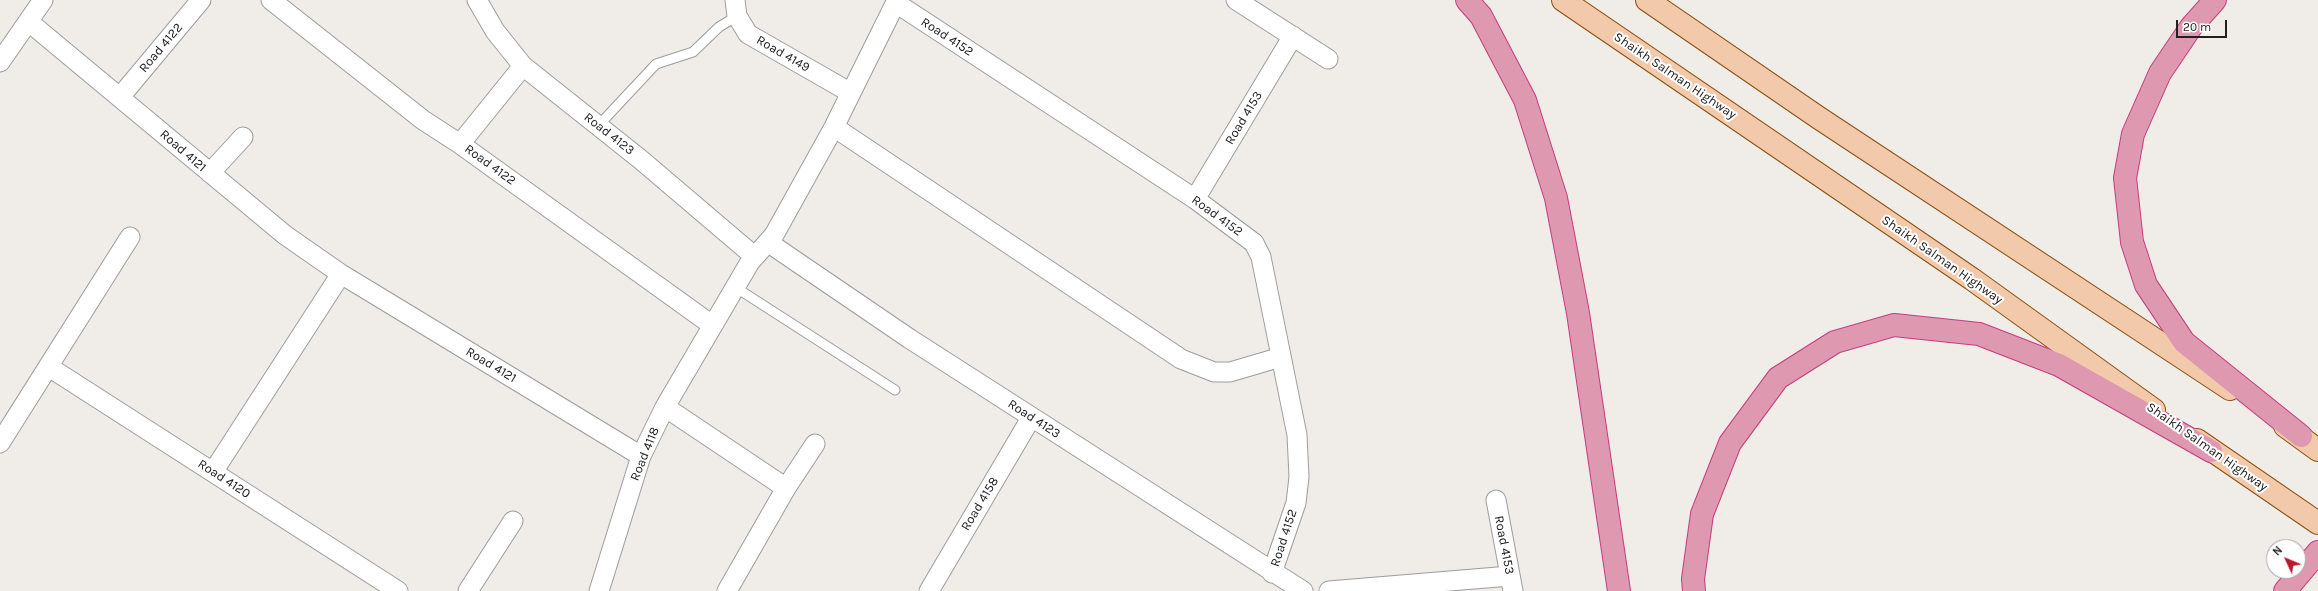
<!DOCTYPE html>
<html>
<head>
<meta charset="utf-8">
<style>
  body { margin:0 }
  #map { position:relative; width:2318px; height:591px; overflow:hidden; background:#f0ece8; font-family:Karla,sans-serif }
  canvas { display:block }
  .north { position:absolute; left:2266px; top:539px; width:40px; height:40px; box-sizing:border-box; background:#fff; border:1px solid #a6a6a6; border-radius:50%; rotate:314deg; font-size:11px; font-weight:700; line-height:16px; text-align:center; color:#202020 }
  .north::after { content:''; display:block; margin:auto; width:14px; height:18px; background:#ba172f; clip-path:polygon(50% 0,100% 100%,50% 72%,0 100%) }
  .scale { position:absolute; left:2176px; top:20px; width:51px; height:18px; box-sizing:border-box; border:2px solid #202020; border-top:0; padding-left:5px; font-size:12px; line-height:14px; white-space:nowrap; color:#202020; -webkit-text-stroke:3px #fff; paint-order:stroke }
</style>
</head>
<body>
<div id="map">
<canvas width="2318" height="591"></canvas>
<div class="north">N</div>
<div class="scale">20 m</div>
</div>
<script>
const g = document.querySelector('canvas').getContext('2d');
g.lineJoin = 'round';
const poly = rows => new Path2D(rows.map(r => 'M' + r).join(''));
function trace(path, color, width, dash) { g.strokeStyle = color; g.lineWidth = width; g.lineCap = dash ? 'butt' : 'round'; g.setLineDash(dash || []); g.stroke(path); }
function label(font, color, halo, rows, align = 'center') {
  g.font = font + ' Karla,sans-serif'; g.lineWidth = 4; g.setLineDash([]); g.textBaseline = 'middle'; g.strokeStyle = halo; g.fillStyle = color; for (const [text, x, y, turn = 0] of rows) {
    g.save(); g.translate(x, y); g.rotate((+turn || 0) * Math.PI / 180); g.textAlign = isNaN(turn) ? turn : align; if (halo) g.strokeText(text, 0, 0); g.fillText(text, 0, 0); g.restore();
  }
}
const service = poly([
  [598,126,656,64,693,52,719,27,737,16],
  [735,287,895,390]
]);
const minor = poly([
  [271,0,423,120,460,144,712,325],
  [477,0,495,31,523,66,640,159,754,256],
  [735,0,737,16,748,34,851,93],
  [1236,0,1328,59],
  [896,3,1195,199,1254,243,1261,257,1297,435,1299,477,1296,503,1272,573],
  [29,22,285,235,341,274,641,456],
  [0,62,43,0],
  [120,97,201,0],
  [834,127,1181,359,1214,372,1230,372,1281,357],
  [460,144,523,66],
  [210,173,243,137],
  [1195,199,1293,36],
  [769,243,910,339,1303,591],
  [49,367,398,591],
  [665,407,786,488],
  [0,443,130,237],
  [213,472,341,274],
  [1496,500,1513,591],
  [468,591,513,521],
  [599,591,641,456,665,407,750,262,774,235,834,127,897,0],
  [727,591,786,488,815,444],
  [929,591,1031,418],
  [1329,591,1510,576]
]);
const primary = poly([
  [1563,0,1972,279,2154,410],
  [1647,0,1819,118,2230,389],
  [2285,426,2318,450],
  [2197,440,2318,523]
]);
const motorway = poly([
  [1467,0,1481,16,1525,100,1556,198,1578,313,1619,591],
  [2215,0,2191,27,2160,73,2133,134,2125,178,2132,242,2146,285,2184,342,2301,436],
  [1694,591,1693,579,1702,514,1730,443,1778,378,1835,342,1894,325,1979,334,2059,365,2211,451],
  [2285,591,2318,552]
]);
const streetNames = [
  ["Road 4152",947,37,33],
  ["Road 4122",161,48,-50],
  ["Road 4149",783,54,30],
  ["Shaikh Salman Highway",1675,76,34],
  ["Road 4153",1244,118,-59],
  ["Road 4123",609,134,38],
  ["Road 4121",183,151,41],
  ["Road 4122",490,165,36],
  ["Road 4152",1217,216,36],
  ["Shaikh Salman Highway",1942,260,35],
  ["Road 4121",491,365,31],
  ["Road 4123",1034,419,33],
  ["Shaikh Salman Highway",2207,447,35],
  ["Road 4118",645,454,-68],
  ["Road 4120",224,479,33],
  ["Road 4158",980,504,-59],
  ["Road 4152",1284,538,-72],
  ["Road 4153",1504,545,79]
];
trace(service, '#9d9d9d', 11);
trace(minor, '#9d9d9d', 21);
trace(primary, '#8b5111', 24);
trace(motorway, '#c73b80', 24);
trace(service, '#fff', 9);
trace(minor, '#fff', 19);
trace(primary, '#f2c9ab', 22);
trace(motorway, '#de99b0', 22);
label('13px', '#202020', '#fff', streetNames);
</script>
</body>
</html>
